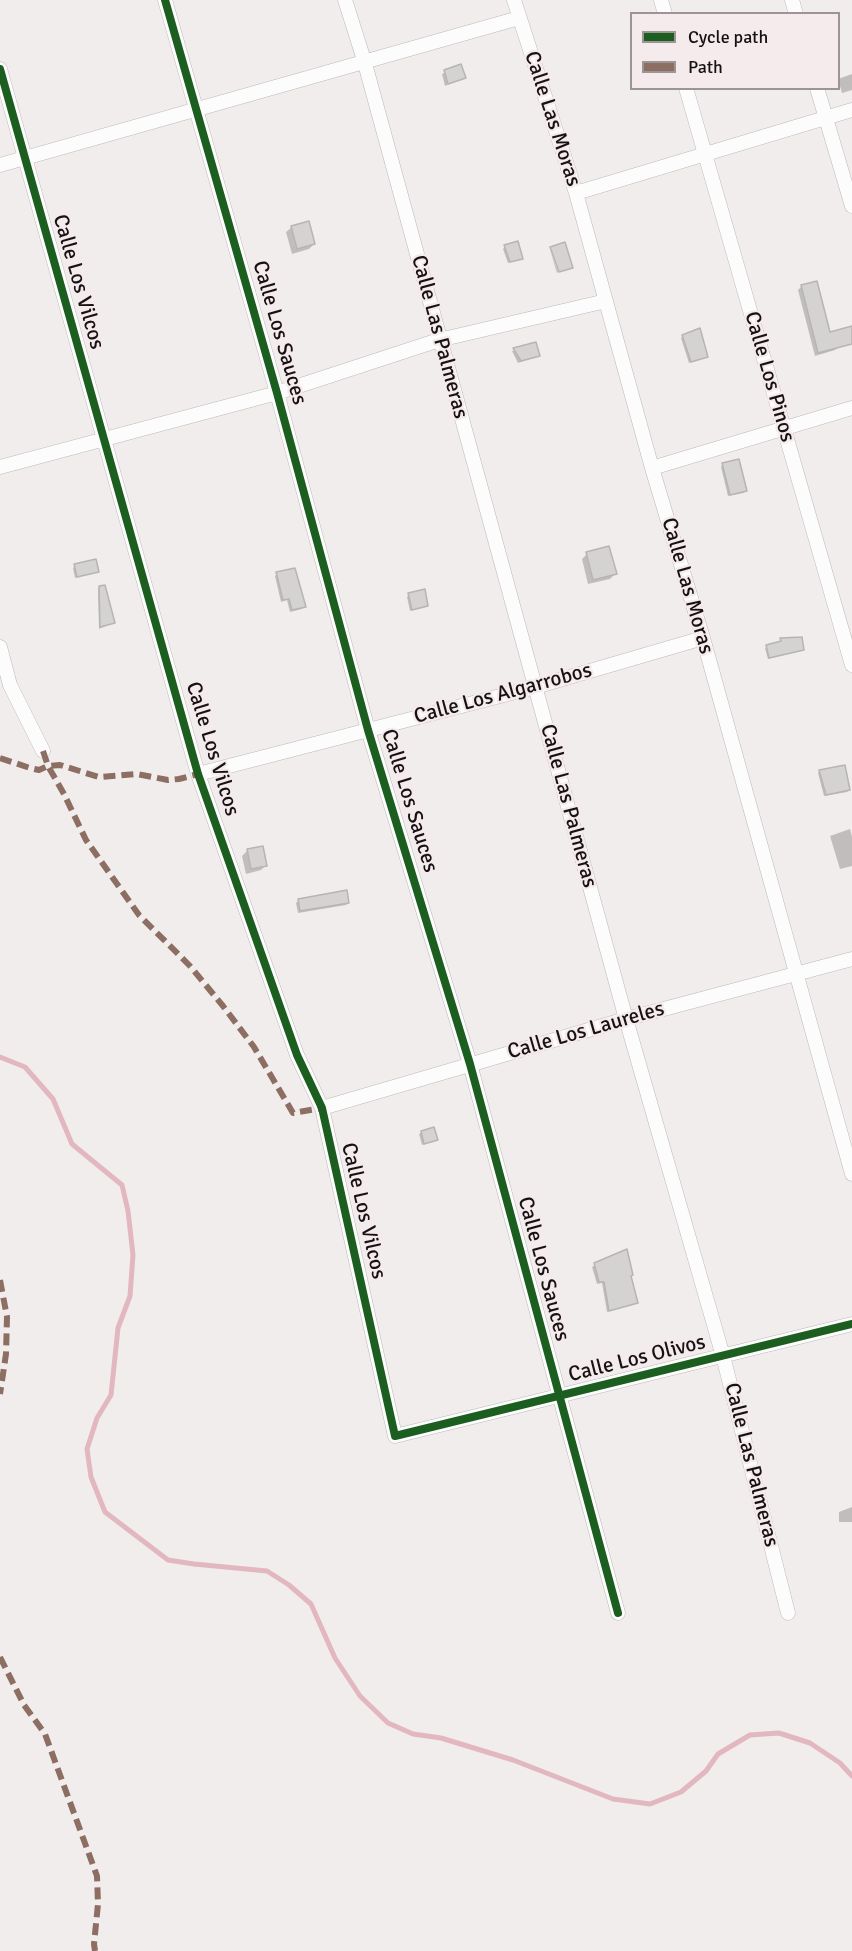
<!DOCTYPE html>
<html>
<head>
<meta charset="utf-8">
<style>
  body { margin:0 }
  #map { position:relative; width:852px; height:1951px; overflow:hidden; background:#f2eded; font-family:Signika,sans-serif }
  canvas { display:block }
  .legend { position:absolute; left:630px; top:12px; width:210px; height:78px; box-sizing:border-box; background:#f5eaec; border:2px solid #9c9495; margin:0; padding:8px 10px; list-style:none; font-size:18px; color:#161213 }
  .legend li { display:flex; align-items:center; gap:12px; height:30px }
  .legend b { width:30px; border:2px solid #9c9495 }
</style>
</head>
<body>
<div id="map">
<canvas width="852" height="1951"></canvas>
<ul class="legend">
<li><b style="height:8px;background:#1b5e20"></b>Cycle path</li>
<li><b style="height:8px;background:#8d6e63"></b>Path</li>
</ul>
</div>
<script>
const g = document.querySelector('canvas').getContext('2d');
g.lineJoin = 'round';
function fill(path, color) { g.fillStyle = color; g.fill(path, 'evenodd'); }
const poly = rows => new Path2D(rows.map(r => 'M' + r).join(''));
function trace(path, color, width, dash) { g.strokeStyle = color; g.lineWidth = width; g.lineCap = dash ? 'butt' : 'round'; g.setLineDash(dash || []); g.stroke(path); }
function label(font, color, halo, rows, align = 'center') {
  g.font = font + ' Signika,sans-serif'; g.lineWidth = 4.5; g.setLineDash([]); g.textBaseline = 'middle'; g.strokeStyle = halo; g.fillStyle = color; for (const [text, x, y, turn = 0] of rows) {
    g.save(); g.translate(x, y); g.rotate((+turn || 0) * Math.PI / 180); g.textAlign = isNaN(turn) ? turn : align; if (halo) g.strokeText(text, 0, 0); g.fillText(text, 0, 0); g.restore();
  }
}
const shadow = poly([
  [460,66,464,78,445,86,442,74],
  [852,74,852,90,842,93,838,79],
  [292,227,314,244,309,249,292,254,286,232],
  [505,247,521,258,508,263,503,249],
  [550,250,558,272,557,273],
  [802,286,838,347,835,350,815,356,798,290],
  [683,336,707,356,689,363,681,338],
  [535,344,538,356,518,363,512,351],
  [723,464,746,491,743,493,728,496,721,467],
  [587,554,615,574,610,579,588,584,582,559],
  [75,566,98,571,75,578,73,568],
  [277,574,304,607,302,609,290,612,287,600,281,602,275,576],
  [100,587,113,623,99,629,98,589],
  [409,595,426,605,410,611,407,597],
  [781,639,802,649,800,651,768,659,765,648,779,643],
  [820,771,849,790,847,792,824,796,818,773],
  [850,829,852,837,852,866,840,869,830,836],
  [262,848,266,865,261,870,246,874,242,856,247,851],
  [346,892,348,903,346,905,298,913,296,903,298,901],
  [422,1132,436,1140,422,1145,419,1134],
  [595,1265,629,1277,636,1302,607,1312,602,1283,597,1284,592,1267],
  [852,1507,852,1522,839,1522,839,1512]
]);
const stream = poly([
  [0,1057,25,1067,53,1099,72,1144,122,1185,128,1211,133,1255,130,1296,118,1328,111,1395,97,1418,87,1449,91,1477,105,1512,168,1560,194,1564,267,1571,289,1585,311,1604,335,1658,360,1696,388,1723,413,1734,441,1738,513,1760,613,1799,650,1804,681,1792,706,1771,718,1754,750,1735,779,1733,810,1743,840,1763,852,1776]
]);
const building = poly([
  [461,64,466,78,448,84,444,70,461,64],
  [309,221,315,244,297,249,291,226,309,221],
  [518,241,523,259,510,262,504,245,518,241],
  [565,242,573,268,559,272,550,247,565,242],
  [817,281,830,332,852,326,852,344,818,353,801,285,817,281],
  [700,328,708,357,691,362,682,335,700,328],
  [536,342,540,356,521,361,513,348,536,342],
  [739,459,747,491,730,495,722,463,739,459],
  [609,546,617,574,593,580,586,552,609,546],
  [96,559,99,572,77,577,74,564,96,559],
  [295,568,306,607,292,610,289,599,283,600,276,572,295,568],
  [105,585,115,623,100,627,99,586,105,585],
  [425,589,428,606,412,610,408,593,425,589],
  [802,637,804,650,769,658,766,645,781,641,780,638,802,637],
  [845,765,850,790,826,795,819,770,845,765],
  [263,846,267,866,251,869,247,849,263,846],
  [347,890,349,903,300,911,298,899,347,890],
  [434,1127,438,1140,424,1144,421,1131,434,1127],
  [627,1249,633,1275,631,1276,638,1303,609,1311,604,1282,599,1282,594,1263,627,1249]
]);
const minor = poly([
  [165,0,277,393,368,730,470,1064,618,1613],
  [345,0,364,60,626,1019,723,1356,788,1613],
  [514,0,576,193,652,468,703,638,852,1174],
  [661,0,665,14],
  [792,0,796,14],
  [0,69,198,774,297,1055,322,1108,395,1436,852,1324],
  [686,88,852,665],
  [817,88,852,206],
  [0,165,519,18],
  [576,193,852,110],
  [0,467,277,393,439,340,606,301],
  [652,468,852,408],
  [0,647,10,685,43,751],
  [198,774,535,687,703,638],
  [322,1108,626,1019,852,959]
]);
const quiet = poly([
  [43,751,48,766,64,794,86,840,139,915,190,966,223,1006,254,1047,293,1113,322,1108],
  [0,758,30,768,39,770,48,766,60,765,99,777,137,774,168,780,179,779,198,774],
  [0,1280,7,1317,6,1354,0,1394],
  [0,1657,24,1705,45,1734,97,1876,98,1904,94,1944,95,1951]
]);
const cycleway = poly([
  [165,0,277,393,368,730,470,1064,618,1613],
  [0,69,198,774,297,1055,322,1108,395,1436,852,1324]
]);
const streetNames = [
  ["Calle Las Moras",552,119,72],
  ["Calle Los Vilcos",78,282,74],
  ["Calle Los Sauces",279,333,74],
  ["Calle Las Palmeras",439,337,75],
  ["Calle Los Pinos",769,377,74],
  ["Calle Las Moras",687,586,74],
  ["Calle Los Algarrobos",503,694,-15],
  ["Calle Los Vilcos",212,749,73],
  ["Calle Los Sauces",409,801,73],
  ["Calle Las Palmeras",568,806,75],
  ["Calle Los Laureles",586,1031,-16],
  ["Calle Los Vilcos",363,1211,77],
  ["Calle Los Sauces",543,1269,75],
  ["Calle Los Olivos",637,1359,-14],
  ["Calle Las Palmeras",751,1465,76]
];
fill(shadow, '#0003');
trace(stream, '#e3b7bf', 5);
fill(building, '#d5d2d2');
trace(building, '#b8b4b4', 1.5);
trace(minor, '#bdb9b9', 15);
trace(minor, '#fdfcfc', 14);
trace(quiet, '#8d6e63', 6, [12, 6]);
trace(cycleway, '#1b5e20', 8);
label('21px', '#161213', '#f5eaec', streetNames);
</script>
</body>
</html>
